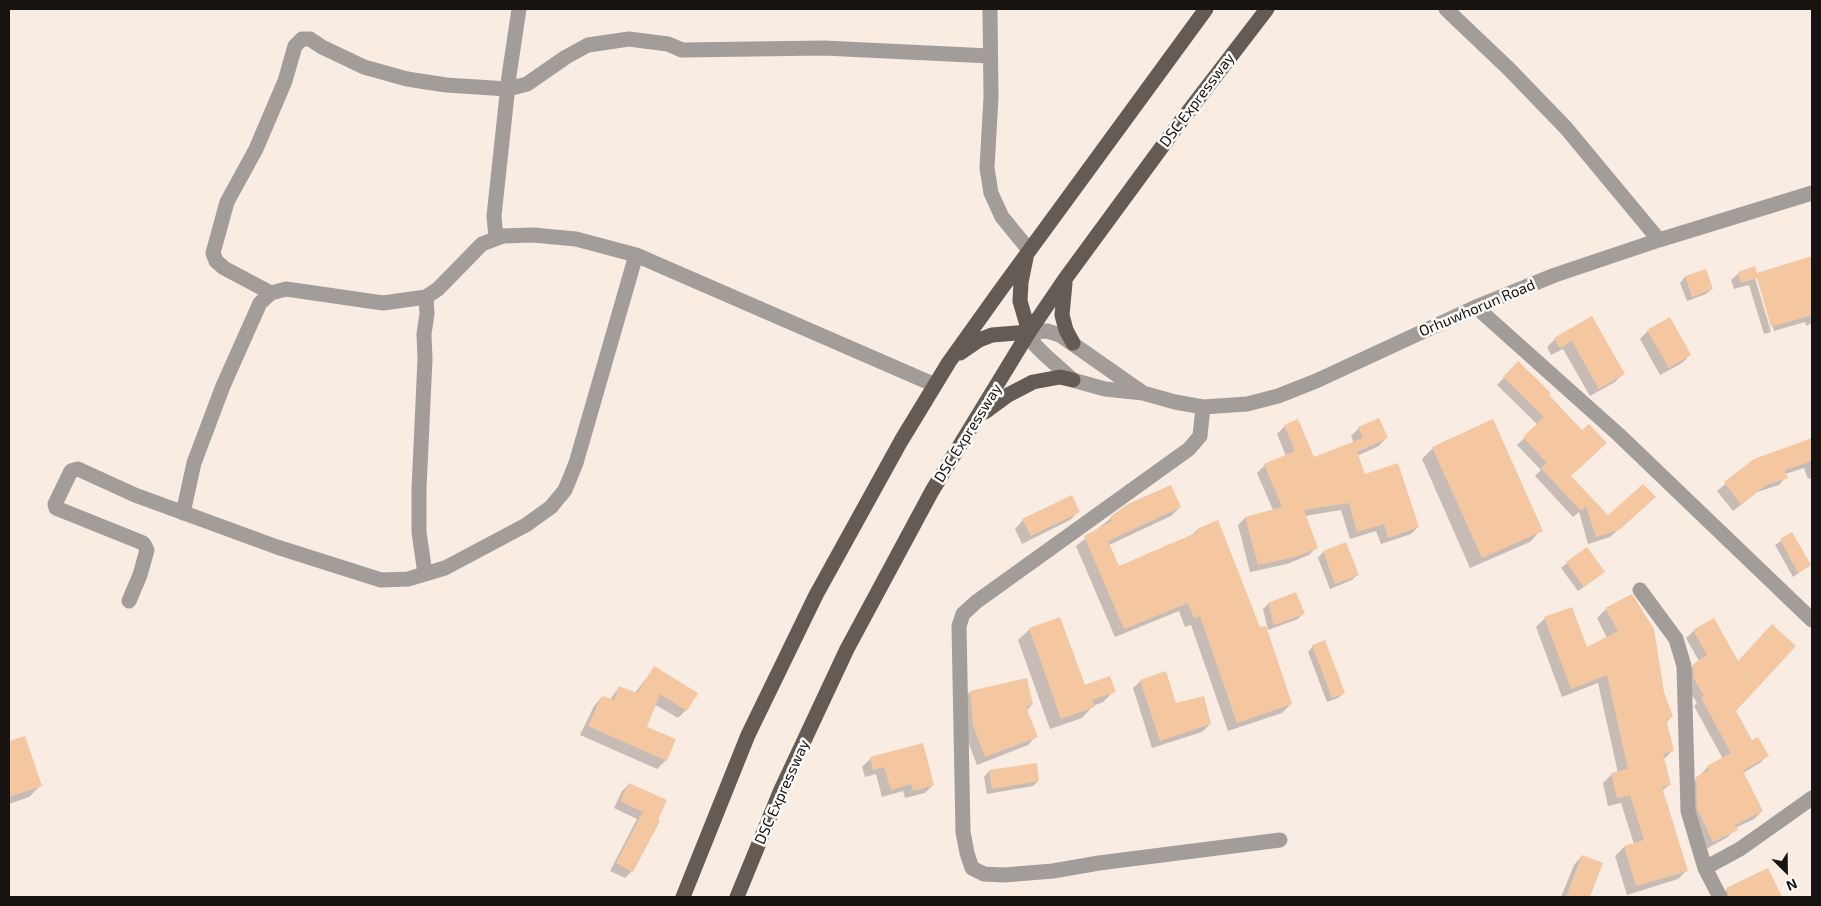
<!DOCTYPE html>
<html>
<head>
<meta charset="utf-8">
<style>
  body { margin:0 }
  #map { position:relative; width:1821px; height:906px; overflow:hidden; background:#f8ece3; font-family:"Exo 2",sans-serif }
  canvas { display:block }
  .frame { position:absolute; inset:0; border:10px solid #171310; pointer-events:none }
  .north { position:absolute; left:1761px; top:846px; width:50px; height:50px; -webkit-text-stroke:4px #fdfbf9; paint-order:stroke; rotate:157deg; font-size:14px; font-weight:700; line-height:20px; text-align:center; color:#171310 }
  .north::after { content:''; display:block; margin:auto; width:18px; height:22px; background:#171310; clip-path:polygon(50% 0,100% 100%,50% 72%,0 100%) }
</style>
</head>
<body>
<div id="map">
<canvas width="1821" height="906"></canvas>
<div class="frame"></div>
<div class="north">N</div>
</div>
<script>
const g = document.querySelector('canvas').getContext('2d');
g.lineJoin = 'round';
function fill(path, color) { g.fillStyle = color; g.fill(path, 'evenodd'); }
const poly = rows => new Path2D(rows.map(r => 'M' + r).join(''));
function trace(path, color, width, dash) { g.strokeStyle = color; g.lineWidth = width; g.lineCap = dash ? 'butt' : 'round'; g.setLineDash(dash || []); g.stroke(path); }
function label(font, color, halo, rows, align = 'center') {
  g.font = font + ' "Exo 2",sans-serif'; g.lineWidth = 5; g.setLineDash([]); g.textBaseline = 'middle'; g.strokeStyle = halo; g.fillStyle = color; for (const [text, x, y, turn = 0] of rows) {
    g.save(); g.translate(x, y); g.rotate((+turn || 0) * Math.PI / 180); g.textAlign = isNaN(turn) ? turn : align; if (halo) g.strokeText(text, 0, 0); g.fillText(text, 0, 0); g.restore();
  }
}
const shadow = poly([
  [1812,257,1812,323,1806,326,1805,322,1774,331,1758,278,1755,278,1771,332,1764,334,1749,285,1734,289,1731,280,1739,273,1756,275],
  [1705,270,1712,289,1706,294,1687,301,1680,283,1685,277],
  [1592,318,1623,374,1615,382,1590,396,1563,349,1551,355,1547,347,1555,339],
  [1648,331,1690,355,1682,363,1660,375,1640,339],
  [1518,363,1547,395,1569,477,1607,517,1647,504,1610,537,1588,544,1579,512,1573,517,1535,476,1541,470,1517,445,1538,425,1497,385],
  [1285,426,1313,458,1354,443,1351,436,1359,428,1386,438,1379,446,1357,456,1364,476,1418,527,1411,534,1381,544,1376,531,1350,539,1341,510,1305,516,1316,548,1309,555,1287,564,1250,572,1238,525,1245,518,1273,510,1257,473,1265,465,1286,456,1277,434],
  [1812,439,1812,478,1808,479,1804,468,1785,474,1786,477,1779,485,1757,492,1733,511,1717,491,1754,460],
  [1433,448,1541,530,1530,542,1470,568,1422,459],
  [1180,507,1171,516,1109,545,1118,567,1192,535,1197,530,1260,629,1291,704,1282,713,1228,731,1191,625,1185,627,1179,611,1115,637,1076,546,1111,518],
  [1079,511,1070,520,1022,544,1015,529,1023,520],
  [1792,534,1810,565,1793,577,1775,545],
  [1323,552,1357,575,1352,580,1330,589,1318,558],
  [1567,563,1598,577,1578,591,1561,568],
  [1268,604,1303,613,1298,619,1268,630,1263,609],
  [1606,609,1663,692,1671,717,1666,723,1673,750,1663,760,1669,785,1662,791,1687,870,1678,879,1627,895,1615,856,1624,847,1634,844,1621,803,1608,806,1603,783,1612,774,1618,773,1598,683,1562,697,1536,627,1545,618,1587,649,1607,638,1597,618],
  [1713,619,1735,711,1752,742,1768,755,1760,763,1743,773,1762,811,1754,819,1735,828,1728,837,1706,849,1690,817,1689,786,1708,767,1723,759,1694,706,1697,703,1687,687,1686,672,1699,661,1686,638,1694,631],
  [1030,629,1084,687,1114,691,1103,702,1093,706,1082,718,1050,729,1018,640],
  [1313,646,1344,693,1338,698,1327,702,1308,652],
  [654,668,686,710,678,718,654,704,646,727,666,760,657,769,580,735,594,706,602,697,610,700,619,687,635,693],
  [1141,681,1175,705,1210,724,1202,732,1152,748,1133,688],
  [970,692,1032,705,1026,711,1036,736,1028,745,977,765,965,734,962,700],
  [24,738,40,786,29,797,9,804,9,743],
  [922,745,933,785,925,793,905,798,903,791,882,797,876,774,865,777,862,767,870,759],
  [989,771,1038,781,1033,786,987,794,984,777],
  [629,784,665,801,632,871,625,878,610,871,637,819,614,808,622,791],
  [1582,856,1602,863,1589,897,1561,897,1574,865],
  [1767,870,1780,897,1720,897,1728,888]
]);
const building = poly([
  [1812,256,1812,315,1771,327,1757,278,1741,283,1738,272,1755,266,1757,273],
  [1706,269,1713,289,1692,297,1685,276],
  [1592,316,1625,374,1599,389,1572,341,1560,348,1554,338],
  [1670,317,1691,355,1669,368,1647,330],
  [1518,361,1551,393,1549,395,1582,430,1589,424,1607,443,1571,476,1608,515,1643,484,1656,497,1619,530,1596,537,1586,506,1581,511,1541,468,1547,463,1523,437,1544,417,1503,377],
  [1379,418,1388,438,1357,452,1365,474,1398,463,1419,527,1388,538,1384,524,1357,532,1349,503,1304,510,1318,548,1295,557,1258,565,1245,517,1282,507,1264,464,1295,451,1284,425,1298,419,1314,457,1363,438,1358,427],
  [1493,419,1543,531,1482,558,1432,447],
  [1812,438,1812,461,1785,470,1788,478,1766,485,1741,505,1724,482,1754,459],
  [1171,485,1181,507,1108,541,1119,566,1198,532,1197,529,1218,520,1260,627,1266,626,1292,704,1237,723,1200,616,1194,618,1188,603,1124,629,1084,536,1112,521,1110,517,1128,504],
  [1072,495,1080,512,1031,536,1022,519],
  [1792,532,1811,565,1798,573,1780,539],
  [1346,542,1359,575,1335,584,1323,551],
  [1587,547,1605,572,1584,587,1566,562],
  [1296,592,1305,614,1274,625,1268,603],
  [1632,594,1654,629,1664,692,1673,717,1666,719,1674,751,1663,754,1671,785,1662,787,1688,871,1636,886,1624,846,1644,840,1630,795,1617,798,1611,773,1628,769,1607,675,1571,689,1544,617,1572,607,1587,647,1618,631,1605,608],
  [1060,617,1085,685,1110,676,1116,692,1092,700,1095,707,1061,719,1029,628],
  [1714,618,1738,661,1772,624,1796,646,1736,711,1752,740,1758,737,1769,756,1743,771,1763,811,1735,825,1738,830,1713,842,1697,809,1696,777,1709,770,1707,766,1731,753,1701,698,1704,696,1694,679,1693,664,1707,655,1693,630],
  [1325,640,1345,693,1332,698,1312,645],
  [654,666,698,693,687,711,660,694,647,727,676,739,667,761,588,726,602,696,614,700,619,686,637,693],
  [1166,671,1176,703,1204,696,1211,724,1160,741,1140,680],
  [1027,678,1033,705,1026,707,1038,737,985,757,973,725,970,691],
  [25,736,42,786,9,797,9,741],
  [923,743,934,785,913,791,911,784,891,790,884,767,873,770,870,757],
  [1037,763,1039,781,992,789,989,770],
  [629,783,667,800,658,820,660,821,633,872,616,863,643,812,620,801],
  [1582,855,1603,863,1590,897,1566,897],
  [1768,868,1782,897,1729,897,1726,888]
]);
const minor = poly([
  [990,9,991,97,987,168,991,193,1002,217,1029,250],
  [1446,9,1509,69,1566,128,1659,240],
  [496,238,494,216,509,76,519,9],
  [271,293,224,268,216,261,213,253,227,202,256,149,285,81,295,46,302,39,310,39,322,47,364,67,407,79,446,85,508,89,527,84,566,57,588,45,629,39,668,44,682,50,824,48,990,56],
  [1476,307,1618,434,1812,620],
  [1143,393,1060,335,1047,331,1029,332,1035,345,1045,355,1073,380,1087,384,1105,389,1143,393,1175,402,1203,407,1247,404,1278,396,1316,381,1476,307,1555,275,1659,240,1812,193],
  [1203,407,1200,436,1189,449,976,602,963,614,959,626,963,832,967,853,972,868,984,874,1004,875,1053,871,1099,863,1280,840],
  [183,513,194,463,223,386,260,303,271,293,286,289,383,303,426,297,438,289,482,244,503,236,533,235,576,239,636,255,935,385],
  [425,574,419,532,419,489,425,359,424,334,427,314,426,297],
  [1640,590,1676,639,1684,666,1688,811,1705,868,1720,897],
  [129,601,140,575,147,550,145,546,143,543,56,508,55,504,71,471,78,469,135,495,277,547,381,580,408,579,445,568,526,525,551,507,565,490,576,463,636,255],
  [1705,868,1740,849,1812,798]
]);
const major = poly([
  [1065,283,1062,315,1066,330,1073,343],
  [960,353,979,340,992,335,1029,332,1020,301,1021,282,1026,258],
  [985,412,1008,395,1033,382,1060,377,1073,380],
  [683,897,748,735,816,595,901,441,949,362,999,292,1206,9],
  [737,897,780,792,847,649,932,491,1029,332,1065,279,1178,125,1267,9]
]);
const streetNames = [
  ["DSC Expressway",1197,100,-53],
  ["Orhuwhorun Road",1477,308,-23],
  ["DSC Expressway",968,433,-58],
  ["DSC Expressway",782,792,-66]
];
fill(shadow, '#0003');
fill(building, '#f4c7a1');
trace(minor, '#a29d99', 15);
trace(major, '#635b54', 15);
label('15px', '#171310', '#fdfbf9', streetNames);
</script>
</body>
</html>
